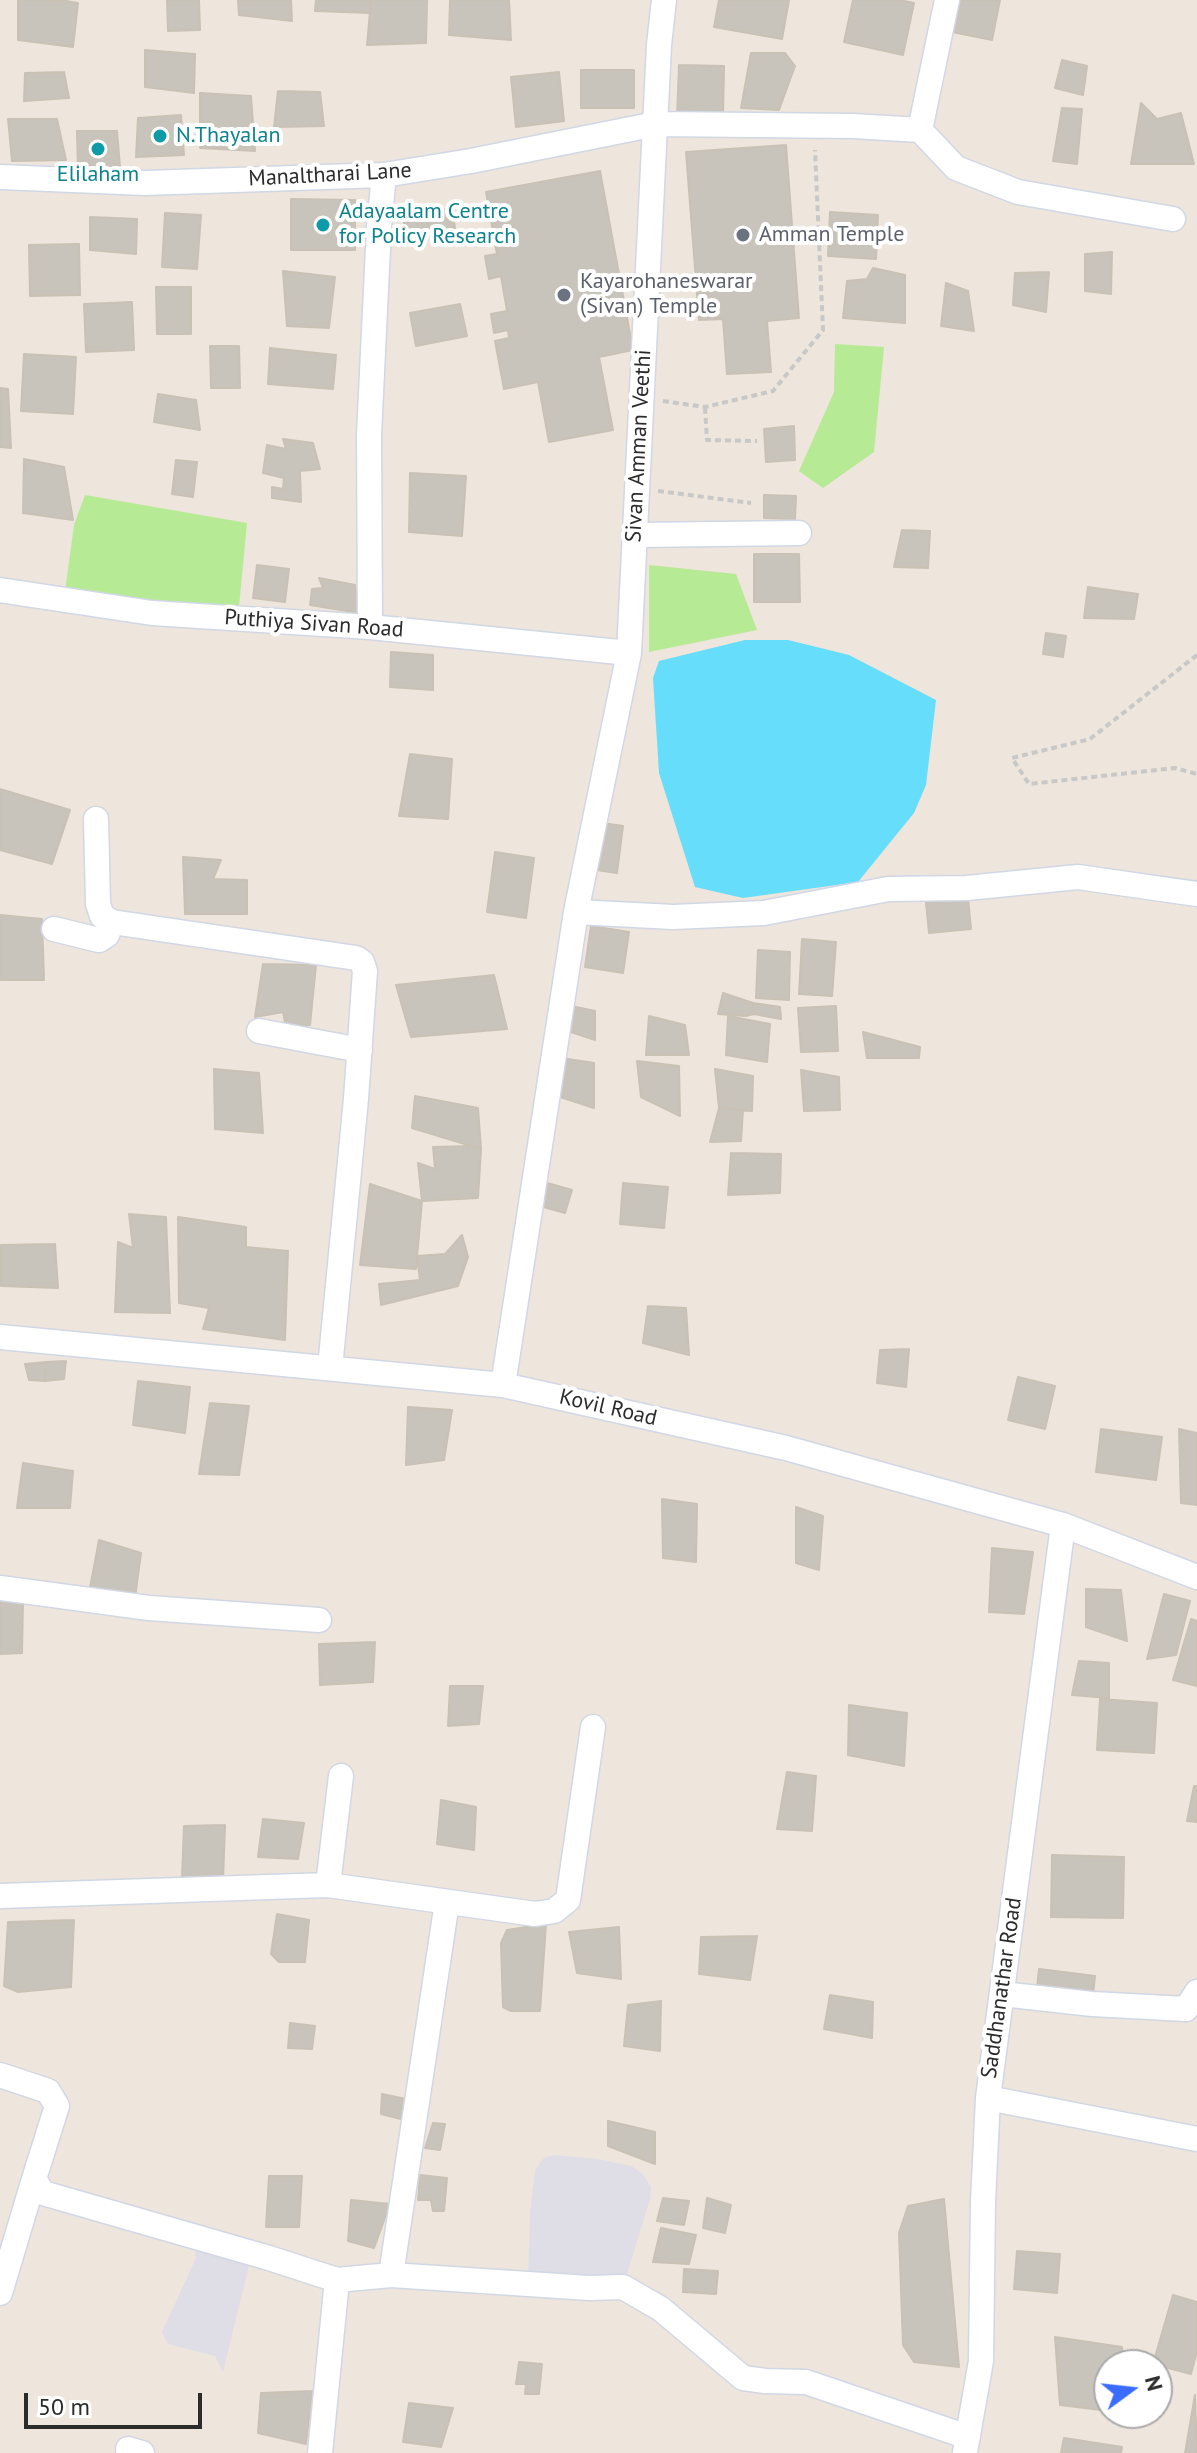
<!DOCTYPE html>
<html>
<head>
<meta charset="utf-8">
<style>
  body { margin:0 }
  #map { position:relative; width:1197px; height:2453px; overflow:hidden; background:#eee5dc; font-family:"PT Sans",sans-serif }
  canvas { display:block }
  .north { position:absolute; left:1093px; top:2349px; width:80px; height:80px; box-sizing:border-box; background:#fff; border:2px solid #aaa; border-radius:50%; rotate:75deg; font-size:22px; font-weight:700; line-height:32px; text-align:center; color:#2b2b2b }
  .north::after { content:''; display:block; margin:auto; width:28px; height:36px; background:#396cff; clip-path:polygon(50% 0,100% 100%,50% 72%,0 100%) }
  .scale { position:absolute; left:24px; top:2393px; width:178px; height:36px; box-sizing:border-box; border:4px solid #2b2b2b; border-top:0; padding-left:10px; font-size:24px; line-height:28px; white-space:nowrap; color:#2b2b2b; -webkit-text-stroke:6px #fff; paint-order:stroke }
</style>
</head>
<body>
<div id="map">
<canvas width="1197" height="2453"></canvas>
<div class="north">N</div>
<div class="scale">50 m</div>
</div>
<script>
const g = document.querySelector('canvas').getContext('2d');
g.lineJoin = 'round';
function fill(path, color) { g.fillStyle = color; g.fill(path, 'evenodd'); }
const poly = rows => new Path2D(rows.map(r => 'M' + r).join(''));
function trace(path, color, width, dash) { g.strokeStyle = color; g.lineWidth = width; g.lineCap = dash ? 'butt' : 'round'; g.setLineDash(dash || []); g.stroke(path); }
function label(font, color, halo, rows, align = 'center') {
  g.font = font + ' "PT Sans",sans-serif'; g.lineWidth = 8; g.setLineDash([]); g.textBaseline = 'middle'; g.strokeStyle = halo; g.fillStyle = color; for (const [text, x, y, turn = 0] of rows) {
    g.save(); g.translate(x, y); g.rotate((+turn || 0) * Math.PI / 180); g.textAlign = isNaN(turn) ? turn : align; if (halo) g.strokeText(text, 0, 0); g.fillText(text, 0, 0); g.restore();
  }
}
const industrial = poly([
  [554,2155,598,2159,631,2166,643,2174,651,2187,650,2199,623,2287,528,2284,530,2213,535,2170,544,2158],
  [193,2235,252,2253,223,2372,215,2356,168,2344,162,2332,196,2258]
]);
const green = poly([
  [835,344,884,347,874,452,823,488,799,471,834,392],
  [85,495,247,523,238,617,64,599,74,525],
  [649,565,736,574,757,630,649,652]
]);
const water = poly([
  [745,640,788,640,849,655,936,700,926,785,914,813,858,882,743,898,695,887,659,773,653,678,659,661]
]);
const building = poly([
  [18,0,60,0,78,3,73,47,18,40,18,0],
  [167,0,199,0,200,30,168,31,167,0],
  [238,0,291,0,292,21,239,15,238,0],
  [316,0,370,0,370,13,315,11,316,0],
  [371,0,427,0,426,43,367,45,371,0],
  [450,0,509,0,511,40,449,35,450,0],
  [719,0,789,0,782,39,714,27,719,0],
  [853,0,899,0,914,3,903,55,844,42,853,0],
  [958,0,1000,0,992,40,952,32,958,0],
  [145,50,195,54,194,93,145,87,145,50],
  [751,53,785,53,795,66,779,110,741,108,751,53],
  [1062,60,1087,66,1083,95,1055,88,1062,60],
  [679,65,724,66,723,119,677,117,679,65],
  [581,70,634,70,634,108,581,108,581,70],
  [64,72,69,98,24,101,25,73,64,72],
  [559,72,564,121,516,127,511,77,559,72],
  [278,91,320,92,324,126,274,127,278,91],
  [200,93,251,96,255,151,200,148,200,93],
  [1141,103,1157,119,1181,113,1194,164,1131,164,1141,103],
  [1062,108,1082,109,1077,164,1053,161,1062,108],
  [181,115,184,155,136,157,138,118,181,115],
  [8,119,57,119,66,160,12,161,8,119],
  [77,131,117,131,120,167,78,170,77,131],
  [786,145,799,318,767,321,771,372,727,374,723,319,699,320,686,152,786,145],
  [600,171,633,350,599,357,613,430,549,442,538,382,504,389,495,341,509,338,508,330,494,333,491,314,507,311,501,276,489,279,485,256,497,254,486,192,600,171],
  [291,199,355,200,355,250,291,250,291,199],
  [452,208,455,228,406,237,403,216,452,208],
  [830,212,878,215,876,259,828,256,830,212],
  [165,213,201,215,197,269,162,267,165,213],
  [90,217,137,219,136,254,90,250,90,217],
  [79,244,80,295,30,296,29,245,79,244],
  [1112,252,1111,294,1085,291,1085,254,1112,252],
  [873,268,905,275,905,323,843,318,847,281,867,279,873,268],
  [283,271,335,277,329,328,287,326,283,271],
  [1049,272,1046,312,1013,305,1015,273,1049,272],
  [946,283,968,291,974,331,941,326,946,283],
  [156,287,191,287,191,334,157,334,156,287],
  [132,302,134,350,86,352,84,304,132,302],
  [460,304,467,336,416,346,410,313,460,304],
  [210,346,239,346,240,388,211,388,210,346],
  [270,348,336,355,333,389,268,384,270,348],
  [24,354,76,357,73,414,21,411,24,354],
  [0,388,8,389,11,448,0,447,0,388],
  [158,394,196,400,200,430,154,422,158,394],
  [794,426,795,460,766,462,764,429,794,426],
  [283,439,313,443,320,469,300,471,301,502,272,498,272,487,283,489,284,478,263,473,267,445,286,449,283,439],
  [24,459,64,467,73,520,23,513,24,459],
  [176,460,197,462,193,497,172,494,176,460],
  [410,473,466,476,462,536,409,532,410,473],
  [764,495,796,496,795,519,764,518,764,495],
  [902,530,930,531,928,568,894,567,902,530],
  [754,554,799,554,800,602,754,602,754,554],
  [257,565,289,569,285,602,253,598,257,565],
  [319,578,355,585,359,613,310,605,312,589,323,588,319,578],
  [1088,587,1138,594,1134,619,1084,618,1088,587],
  [1046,633,1066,636,1063,657,1043,654,1046,633],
  [391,652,433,655,433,690,390,687,391,652],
  [410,754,452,759,448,819,399,816,410,754],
  [0,789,70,810,52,864,0,850,0,789],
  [602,823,623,826,617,873,596,870,602,823],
  [495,852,534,858,526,918,487,912,495,852],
  [183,857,221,860,213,879,247,880,247,914,185,914,183,857],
  [967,888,971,929,929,933,925,893,967,888],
  [0,915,42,919,44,980,0,980,0,915],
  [591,926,629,932,623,973,585,967,591,926],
  [802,939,836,942,832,996,799,994,802,939],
  [758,950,790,952,789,1000,756,998,758,950],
  [263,964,316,965,310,1025,286,1027,283,1012,255,1017,263,964],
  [494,975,507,1029,411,1037,396,985,494,975],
  [723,993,753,1003,754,1014,746,1016,718,1014,723,993],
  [753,1003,780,1007,781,1019,754,1014,753,1003],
  [571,1006,595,1011,595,1040,568,1031,571,1006],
  [836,1006,838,1051,801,1052,798,1008,836,1006],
  [649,1016,685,1025,689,1055,646,1055,649,1016],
  [728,1016,770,1024,767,1062,726,1055,728,1016],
  [863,1032,920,1047,919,1058,867,1058,863,1032],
  [561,1058,594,1063,594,1108,557,1096,561,1058],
  [637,1061,679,1066,680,1116,641,1097,637,1061],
  [214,1069,259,1073,263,1133,215,1129,214,1069],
  [715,1069,753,1076,752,1111,719,1108,715,1069],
  [801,1070,839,1077,840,1110,804,1111,801,1070],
  [415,1096,478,1108,481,1149,412,1128,415,1096],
  [719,1108,743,1110,741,1141,710,1142,719,1108],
  [473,1146,481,1149,478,1198,422,1201,418,1163,435,1169,433,1147,473,1146],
  [731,1153,781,1154,780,1193,728,1195,731,1153],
  [547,1183,572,1190,565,1213,540,1206,547,1183],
  [623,1183,668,1187,664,1228,620,1224,623,1183],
  [370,1184,422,1201,416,1269,360,1265,370,1184],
  [129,1214,166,1217,170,1313,115,1312,118,1242,133,1248,129,1214],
  [178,1217,246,1227,246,1247,288,1251,285,1340,203,1329,209,1308,179,1303,178,1217],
  [462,1235,468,1257,458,1286,381,1305,379,1284,420,1280,417,1256,445,1254,462,1235],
  [55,1244,58,1288,1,1286,1,1245,55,1244],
  [648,1306,686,1308,689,1355,643,1343,648,1306],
  [909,1349,906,1387,877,1383,880,1350,909,1349],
  [66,1361,64,1379,45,1381,46,1362,66,1361],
  [46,1362,45,1381,29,1380,25,1364,46,1362],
  [1018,1377,1055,1386,1045,1429,1008,1420,1018,1377],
  [138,1381,190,1387,185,1433,133,1425,138,1381],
  [210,1403,249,1406,239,1475,199,1474,210,1403],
  [408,1407,452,1410,444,1460,406,1465,408,1407],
  [1101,1429,1162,1437,1156,1480,1096,1472,1101,1429],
  [1179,1429,1197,1433,1197,1505,1181,1503,1179,1429],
  [23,1463,73,1471,70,1508,17,1508,23,1463],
  [662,1499,697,1504,696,1562,663,1558,662,1499],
  [796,1507,823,1516,819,1570,796,1563,796,1507],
  [99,1540,141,1553,135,1597,90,1588,99,1540],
  [992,1548,1033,1552,1024,1614,989,1612,992,1548],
  [1086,1589,1121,1590,1127,1641,1086,1627,1086,1589],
  [1164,1594,1190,1601,1176,1655,1147,1659,1164,1594],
  [0,1600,23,1601,22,1653,0,1654,0,1600],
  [1191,1619,1197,1621,1197,1686,1173,1680,1191,1619],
  [375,1642,373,1682,320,1685,319,1644,375,1642],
  [1079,1661,1109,1663,1109,1698,1072,1695,1079,1661],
  [450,1686,483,1686,479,1724,448,1726,450,1686],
  [1100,1699,1157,1703,1154,1753,1097,1750,1100,1699],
  [849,1705,907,1713,904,1766,848,1755,849,1705],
  [787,1772,816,1776,812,1831,777,1829,787,1772],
  [1194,1786,1197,1786,1197,1822,1187,1821,1194,1786],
  [441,1800,476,1807,474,1850,437,1844,441,1800],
  [263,1819,304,1823,298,1859,258,1857,263,1819],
  [225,1825,223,1881,182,1878,184,1826,225,1825],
  [1052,1855,1124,1857,1123,1918,1051,1917,1052,1855],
  [277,1914,309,1920,305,1962,279,1962,271,1954,277,1914],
  [74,1920,71,1987,18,1992,4,1986,8,1922,74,1920],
  [546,1924,540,2011,511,2011,503,2007,501,1943,507,1930,546,1924],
  [619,1927,621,1979,577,1973,569,1932,619,1927],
  [757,1936,750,1980,699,1974,701,1937,757,1936],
  [1039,1969,1095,1976,1092,2004,1036,1997,1039,1969],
  [830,1995,873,2002,872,2038,824,2029,830,1995],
  [661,2001,660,2051,624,2046,628,2005,661,2001],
  [290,2023,315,2026,312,2049,288,2048,290,2023],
  [382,2094,406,2099,405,2120,381,2114,382,2094],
  [608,2121,655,2132,655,2164,608,2146,608,2121],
  [433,2123,445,2124,440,2150,425,2148,433,2123],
  [420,2175,447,2178,444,2211,433,2211,431,2200,418,2200,420,2175],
  [269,2176,302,2176,299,2227,266,2227,269,2176],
  [663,2198,689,2201,684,2225,657,2221,663,2198],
  [707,2198,731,2205,725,2233,703,2228,707,2198],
  [944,2199,959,2367,914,2362,903,2345,899,2233,908,2206,944,2199],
  [351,2200,390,2204,374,2248,348,2241,351,2200],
  [661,2228,696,2235,689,2264,653,2262,661,2228],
  [1017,2251,1060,2254,1057,2293,1014,2289,1017,2251],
  [684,2269,718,2271,716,2294,683,2292,684,2269],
  [1173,2295,1197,2302,1197,2351,1191,2374,1153,2364,1173,2295],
  [1055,2337,1122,2347,1123,2365,1109,2365,1109,2411,1060,2405,1055,2337],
  [519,2362,542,2364,539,2394,525,2394,526,2384,516,2384,519,2362],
  [312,2391,306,2444,258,2433,261,2393,312,2391],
  [1195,2395,1197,2453,1185,2453,1195,2395],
  [409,2403,453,2408,441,2447,403,2442,409,2403],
  [1064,2438,1122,2447,1121,2453,1061,2453,1064,2438]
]);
const path = poly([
  [663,401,705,407,773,391,823,330,815,150],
  [705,408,707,440,757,441],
  [658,491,751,503],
  [1197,655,1090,739,1012,758,1029,784,1175,768,1197,774]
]);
const minor = poly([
  [920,130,956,168,1018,192,1173,219],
  [0,177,145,183,384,175,471,161,656,124,853,126,920,130,947,0],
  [635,535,799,533],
  [0,590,152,613,370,627,629,653],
  [370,627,369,435,379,227,384,175],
  [96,819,98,904,102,916,112,922,356,958,362,962,365,971,356,1099,330,1368],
  [576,912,673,917,764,913,888,889,967,888,1078,877,1197,894],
  [54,929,99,940,107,935,112,922],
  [259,1031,360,1050],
  [0,1337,503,1385,786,1448,1063,1525,1197,1577],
  [503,1385,576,912,629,653,659,45,664,0],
  [0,1588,149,1608,319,1620],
  [328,1885,341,1776],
  [0,1896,328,1885,535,1914,554,1911,568,1900,593,1727],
  [1002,1994,1092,2004,1186,2009,1197,1992],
  [0,2075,48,2091,57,2106,34,2179,43,2193,269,2258,337,2280,391,2275,589,2288,623,2287,661,2309,743,2378,765,2381,806,2382,968,2437],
  [988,2098,1197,2139],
  [391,2275,447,1902],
  [0,2293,34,2179],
  [128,2449,142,2453],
  [965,2452,981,2361,983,2202,988,2098,1063,1525,1076,1530],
  [320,2453,337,2280]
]);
const markers = [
  [160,136,8,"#0f9aa8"],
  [98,149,8,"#0f9aa8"],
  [323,225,8,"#0f9aa8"],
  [743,235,8,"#6b7280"],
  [564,295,8,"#6b7280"]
];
const cultureNames = [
  ["N.Thayalan",176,136],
  ["Elilaham",98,175,"center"],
  ["Adayaalam Centre",339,212],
  ["for Policy Research",339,237]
];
const streetNames = [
  ["Manaltharai Lane",330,175,-3],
  ["Sivan Amman Veethi",639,446,-87],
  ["Puthiya Sivan Road",314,624,4],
  ["Kovil Road",608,1408,13],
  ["Saddhanathar Road",1002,1988,-82]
];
const worshipNames = [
  ["Amman Temple",759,235],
  ["Kayarohaneswarar",580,282],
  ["(Sivan) Temple",580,307]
];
fill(industrial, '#dfdde6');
fill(green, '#b7ea94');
fill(water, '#66ddfa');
fill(building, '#c9c4bb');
trace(building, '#cac1b5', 2);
trace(minor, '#d1d7e5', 27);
trace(path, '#c8c8c8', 4, [6, 4]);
trace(minor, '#fff', 24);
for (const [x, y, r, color] of markers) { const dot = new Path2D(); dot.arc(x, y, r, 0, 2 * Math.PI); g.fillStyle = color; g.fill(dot); trace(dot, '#fff', 3); }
label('22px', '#0d838f', '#fff', cultureNames, 'left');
label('22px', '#2b2b2b', '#fff', streetNames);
label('22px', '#5b616d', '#fff', worshipNames, 'left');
</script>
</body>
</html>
